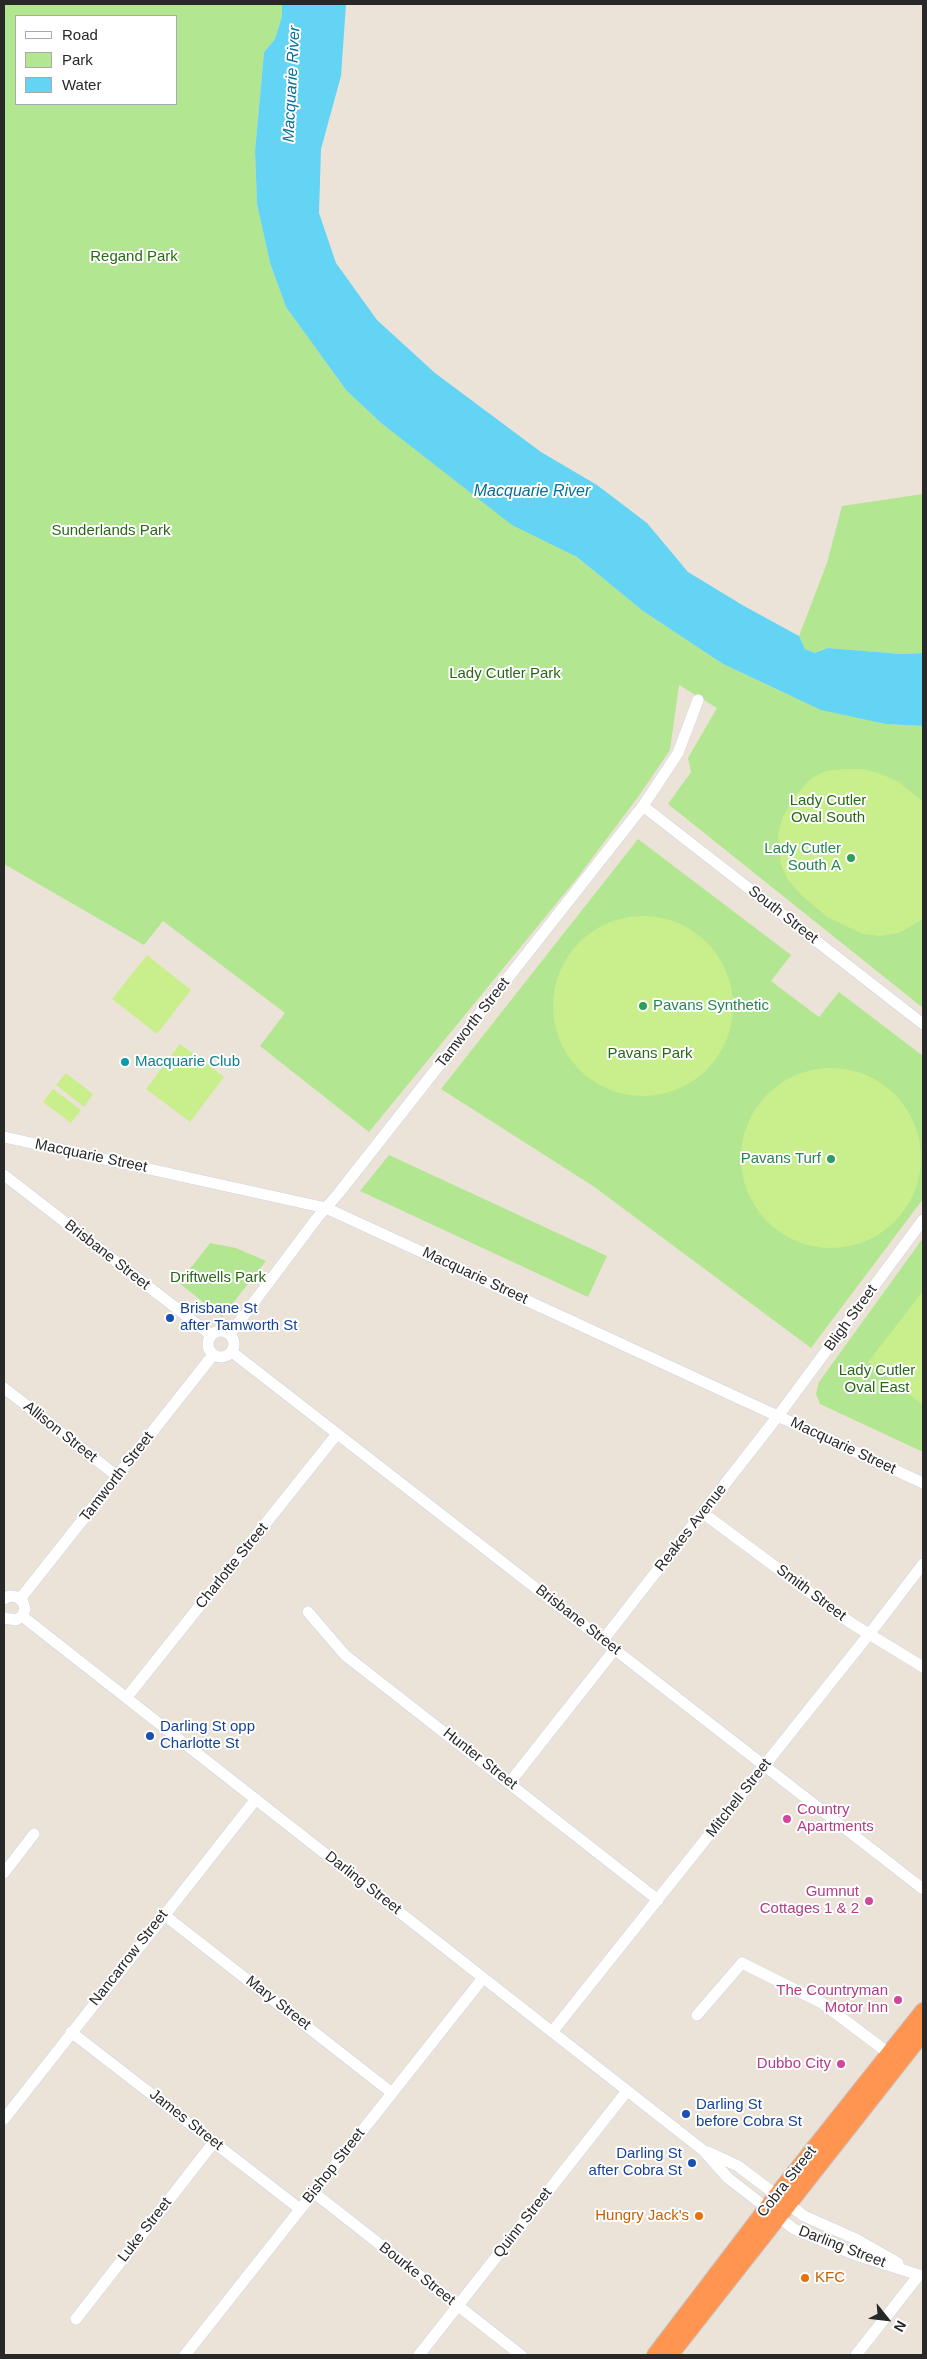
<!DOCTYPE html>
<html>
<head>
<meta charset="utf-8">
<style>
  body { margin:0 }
  #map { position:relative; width:927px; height:2359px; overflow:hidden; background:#ece3d8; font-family:Helvetica,sans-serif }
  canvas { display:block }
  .frame { position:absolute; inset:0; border:5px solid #282828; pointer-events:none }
  .legend { position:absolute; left:15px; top:15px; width:162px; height:90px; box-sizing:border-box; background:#fff; border:1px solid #a9a9a9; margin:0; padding:6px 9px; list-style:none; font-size:15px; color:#282828 }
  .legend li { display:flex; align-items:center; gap:10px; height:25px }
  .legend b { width:25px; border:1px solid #a9a9a9 }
  .north { position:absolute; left:862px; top:2294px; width:50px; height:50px; -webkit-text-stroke:4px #fff; paint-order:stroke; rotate:119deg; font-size:14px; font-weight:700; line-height:20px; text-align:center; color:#282828 }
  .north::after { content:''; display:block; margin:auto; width:18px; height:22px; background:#282828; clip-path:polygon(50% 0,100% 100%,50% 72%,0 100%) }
</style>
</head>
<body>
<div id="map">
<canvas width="927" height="2359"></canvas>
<div class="frame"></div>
<ul class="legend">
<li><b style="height:6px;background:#fff"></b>Road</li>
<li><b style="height:14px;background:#b2e691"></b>Park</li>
<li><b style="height:14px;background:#64d4f5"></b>Water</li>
</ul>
<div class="north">N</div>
</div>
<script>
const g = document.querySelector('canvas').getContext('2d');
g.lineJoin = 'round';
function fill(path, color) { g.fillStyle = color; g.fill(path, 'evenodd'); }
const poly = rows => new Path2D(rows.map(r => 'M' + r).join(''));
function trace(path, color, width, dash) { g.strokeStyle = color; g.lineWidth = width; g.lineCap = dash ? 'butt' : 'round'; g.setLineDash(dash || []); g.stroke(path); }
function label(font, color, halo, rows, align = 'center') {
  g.font = font + ' Helvetica,sans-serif'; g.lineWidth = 4; g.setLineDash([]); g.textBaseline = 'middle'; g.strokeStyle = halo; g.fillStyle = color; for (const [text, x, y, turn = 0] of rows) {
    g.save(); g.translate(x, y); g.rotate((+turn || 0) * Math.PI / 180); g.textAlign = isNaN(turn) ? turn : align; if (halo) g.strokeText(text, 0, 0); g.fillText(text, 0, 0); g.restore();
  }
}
const green = poly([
  [4,4,282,4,282,16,275,39,264,52,255,151,257,204,270,263,286,307,346,390,381,423,512,524,577,557,643,611,723,664,791,696,886,724,923,726,923,1008,668,804,691,772,688,758,717,708,679,685,670,750,638,797,578,877,369,1132,260,1046,285,1013,163,921,144,945,4,864],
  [16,16,176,16,176,104,16,104],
  [923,494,923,653,901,654,828,648,815,653,805,649,799,636,827,563,842,506],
  [638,839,791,955,771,981,819,1017,839,992,923,1056,923,1199,811,1348,593,1186,441,1089],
  [389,1155,607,1256,588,1297,360,1191],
  [923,1238,923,1452,820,1404,816,1394,819,1382],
  [210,1243,236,1248,266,1261,222,1317,179,1283]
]);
const pitch = poly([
  [844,769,863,769,881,774,899,782,923,802,923,919,899,933,880,936,863,934,827,917,801,895,788,880,781,865,778,834,782,819,792,800,810,779,826,771],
  '553 1006a90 90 0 1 1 180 0a90 90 0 1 1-180 0Z',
  [147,955,191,990,157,1034,112,999],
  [180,1044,224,1077,190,1122,146,1089],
  '741 1158a90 90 0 1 1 180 0a90 90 0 1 1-180 0Z',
  [66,1073,93,1094,84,1107,56,1085],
  [53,1089,81,1110,71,1123,43,1102],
  [923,1291,923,1405,868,1362]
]);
const water = poly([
  [282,4,346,4,341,76,321,149,319,213,336,263,377,320,435,373,541,452,597,485,647,523,688,572,744,606,799,636,805,649,815,653,828,648,901,654,923,653,923,726,886,724,821,710,723,664,643,611,577,557,512,525,381,423,346,390,286,307,270,263,257,204,255,151,264,52,275,39,282,16]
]);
const minor = poly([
  [643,806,923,1024],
  [4,1137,326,1208,923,1483],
  [4,1175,211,1335],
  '208 1344a13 13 0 1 1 26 0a13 13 0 1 1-26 0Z',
  [230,1334,317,1218,338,1194,643,806,678,753,698,700],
  [232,1352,923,1889],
  [4,1388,117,1476],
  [703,1513,851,1623,923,1667],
  [4,1599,9,1596,17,1597,23,1602,25,1609,22,1616,16,1620,4,1618],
  [20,1599,213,1355],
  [308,1612,345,1655,658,1900],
  [22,1616,704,2151,728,2178,794,2229,853,2254,919,2275],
  [603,1640,778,1416,923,1220],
  [127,1697,337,1434],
  [510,1782,615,1649],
  [4,1873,34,1834],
  [163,1914,392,2093],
  [697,2015,742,1963,822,2003,895,2058],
  [71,2032,300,2209],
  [552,2032,874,1628,923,1564],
  [4,2119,256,1799],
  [708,2152,738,2166,804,2216,856,2239,898,2263],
  [313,2192,521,2355],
  [76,2319,214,2142],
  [185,2355,483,1978],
  [419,2355,627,2091],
  [856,2355,919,2275]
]);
const highway = poly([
  [655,2355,776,2196,923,2011],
  [670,2355,923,2033]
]);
const markers = [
  [851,858,5,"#2e9e5b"],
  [643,1006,5,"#2e9e5b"],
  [125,1062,5,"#0f9aa8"],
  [831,1159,5,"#2e9e5b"],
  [170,1318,5,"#1a4fb4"],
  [150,1736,5,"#1a4fb4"],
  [787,1819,5,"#d1479c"],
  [869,1901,5,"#d1479c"],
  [898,2000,5,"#d1479c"],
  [841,2064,5,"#d1479c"],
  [686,2114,5,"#1a4fb4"],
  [692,2163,5,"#1a4fb4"],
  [699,2216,5,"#e8710a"],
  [805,2278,5,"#e8710a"]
];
const parkNames = [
  ["Regand Park",134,257],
  ["Sunderlands Park",111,531],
  ["Lady Cutler Park",505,674],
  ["Lady Cutler",828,801],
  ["Oval South",828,818],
  ["Pavans Park",650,1054],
  ["Driftwells Park",218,1278],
  ["Lady Cutler",877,1371],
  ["Oval East",877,1388]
];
const leisureNames = [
  ["Lady Cutler",841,849],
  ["South A",841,866],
  ["Pavans Synthetic",653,1006,"left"],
  ["Pavans Turf",821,1159]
];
const streetNames = [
  ["South Street",783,915,38],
  ["Tamworth Street",473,1023,-52],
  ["Macquarie Street",91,1156,12],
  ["Brisbane Street",107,1255,38],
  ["Macquarie Street",475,1276,25],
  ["Bligh Street",851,1318,-54],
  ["Allison Street",60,1432,38],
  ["Macquarie Street",843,1446,25],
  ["Tamworth Street",117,1477,-52],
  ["Reakes Avenue",691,1528,-52],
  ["Charlotte Street",232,1566,-51],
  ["Smith Street",811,1593,37],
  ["Brisbane Street",578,1620,38],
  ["Hunter Street",480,1759,38],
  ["Mitchell Street",739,1798,-52],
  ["Darling Street",363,1883,38],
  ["Nancarrow Street",129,1958,-52],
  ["Mary Street",278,2003,38],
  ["James Street",186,2120,38],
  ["Bishop Street",334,2166,-52],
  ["Cobra Street",787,2182,-52],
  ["Quinn Street",523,2223,-52],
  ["Luke Street",145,2230,-52],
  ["Darling Street",842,2247,21],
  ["Bourke Street",417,2274,38]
];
const cultureNames = [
  ["Macquarie Club",135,1062]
];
const transitNames = [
  ["Brisbane St",180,1309],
  ["after Tamworth St",180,1326],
  ["Darling St opp",160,1727],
  ["Charlotte St",160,1744],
  ["Darling St",696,2105],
  ["before Cobra St",696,2122],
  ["Darling St",682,2154,"right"],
  ["after Cobra St",682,2171,"right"]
];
const hotelNames = [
  ["Country",797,1810,"left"],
  ["Apartments",797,1827,"left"],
  ["Gumnut",859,1892],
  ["Cottages 1 & 2",859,1909],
  ["The Countryman",888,1991],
  ["Motor Inn",888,2008],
  ["Dubbo City",831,2064]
];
const foodNames = [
  ["Hungry Jack's",689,2216],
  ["KFC",815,2278,"left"]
];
const waterNames = [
  ["Macquarie River",292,84,-87],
  ["Macquarie River",532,492]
];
fill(green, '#b2e691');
fill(pitch, '#c9ee8c');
fill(water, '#64d4f5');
trace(minor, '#ced3e2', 12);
trace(highway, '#c7c7c7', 18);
trace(minor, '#fff', 11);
trace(highway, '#ff9550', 16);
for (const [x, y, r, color] of markers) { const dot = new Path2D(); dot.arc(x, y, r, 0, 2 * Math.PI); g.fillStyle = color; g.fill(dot); trace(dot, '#fff', 2); }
label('15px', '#2a6815', '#fff', parkNames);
label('15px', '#27864d', '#fff', leisureNames, 'right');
label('15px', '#282828', '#fff', streetNames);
label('15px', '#0d838f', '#fff', cultureNames, 'left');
label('15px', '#164399', '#fff', transitNames, 'left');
label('15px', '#b23c85', '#fff', hotelNames, 'right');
label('15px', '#c56008', '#fff', foodNames, 'right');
label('italic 16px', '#06709e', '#fff', waterNames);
</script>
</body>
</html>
